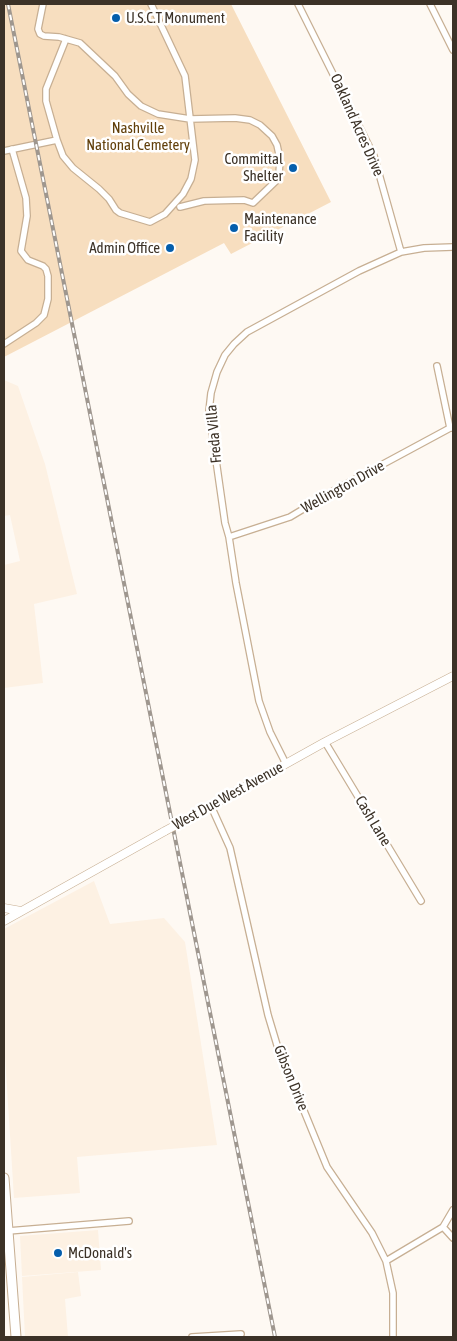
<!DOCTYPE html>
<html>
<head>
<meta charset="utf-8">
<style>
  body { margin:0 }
  #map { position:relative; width:457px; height:1341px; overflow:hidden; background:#fef9f3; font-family:"Asap Condensed",sans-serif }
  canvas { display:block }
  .frame { position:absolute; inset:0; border:5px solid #3c3227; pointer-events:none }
</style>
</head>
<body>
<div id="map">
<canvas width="457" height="1341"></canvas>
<div class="frame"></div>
</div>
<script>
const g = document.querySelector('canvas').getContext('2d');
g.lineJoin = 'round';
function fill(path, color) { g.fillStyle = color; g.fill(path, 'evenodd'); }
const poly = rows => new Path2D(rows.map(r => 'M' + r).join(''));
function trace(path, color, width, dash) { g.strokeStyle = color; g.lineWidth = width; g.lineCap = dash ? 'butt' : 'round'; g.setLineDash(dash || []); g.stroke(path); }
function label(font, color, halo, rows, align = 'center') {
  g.font = font + ' "Asap Condensed",sans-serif'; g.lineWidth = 5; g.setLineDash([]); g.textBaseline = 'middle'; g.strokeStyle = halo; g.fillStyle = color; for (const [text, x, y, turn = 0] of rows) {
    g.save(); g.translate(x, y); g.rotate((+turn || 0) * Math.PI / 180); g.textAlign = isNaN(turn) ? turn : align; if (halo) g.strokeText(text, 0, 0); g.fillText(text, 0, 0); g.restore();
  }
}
const built = poly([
  [4,380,18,386,45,464,77,594,34,604,43,683,4,688,4,565,20,561,10,515,4,516],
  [94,881,110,924,164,918,185,942,217,1145,77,1157,80,1193,14,1198,4,1041,4,929],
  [98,1230,101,1270,22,1276,20,1236],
  [78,1272,81,1296,65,1299,68,1337,25,1337,22,1277]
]);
const green = poly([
  [4,4,231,4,331,202,231,254,224,243,4,357]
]);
const minor = poly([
  [43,4,38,29,40,34,44,36,59,37,80,43,115,76,128,94,141,106,158,114,190,119,235,118,250,120,260,125,272,136,277,145,280,159,279,174,276,181,253,203,244,200,204,201,180,207],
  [298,4,374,156,401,252],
  [430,4,453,50],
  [57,140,46,101,46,89,66,39],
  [4,151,57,140,63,156,73,168,99,189,109,199,116,210,120,213,150,222,165,214,183,194,191,179,195,160,185,76,151,4],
  [4,344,36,323,44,315,48,299,48,276,46,269,43,266,28,260,21,251,27,216,26,198,12,149],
  [437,366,450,428],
  [229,537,290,517,335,490,450,428,453,428],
  [325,742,421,901],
  [286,764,270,732,259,701,236,583,229,537,225,523,209,411,211,393,217,372,225,355,234,344,247,332,359,271,401,252,424,248,453,247],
  [211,806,230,848,268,1015,277,1045,327,1167,372,1233,386,1261,393,1293,393,1337],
  [443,1227,453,1238],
  [8,1231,129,1221],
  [386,1261,443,1227,453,1210],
  [192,1337,241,1334]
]);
const secondary = poly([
  [178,824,325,742,453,676],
  [4,908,21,911],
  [4,921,165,831]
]);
const primary = poly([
  [4,1178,16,1337]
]);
const rail = poly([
  [8,4,275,1337]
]);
const secondaryBridge = poly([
  [165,831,178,824]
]);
const markers = [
  [116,18,5,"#055eac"],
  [293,168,5,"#055eac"],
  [234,228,5,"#055eac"],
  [170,248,5,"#055eac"],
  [58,1253,5,"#055eac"]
];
const poiNames = [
  ["U.S.C.T Monument",126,18],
  ["Committal",283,159,"right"],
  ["Shelter",283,176,"right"],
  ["Maintenance",244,219],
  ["Facility",244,236],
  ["Admin Office",160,248,"right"],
  ["McDonald's",68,1253]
];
const streetNames = [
  ["Oakland Acres Drive",357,125,66],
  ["Freda Villa",214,434,-95],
  ["Wellington Drive",343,487,-29],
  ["West Due West Avenue",228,796,-29],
  ["Cash Lane",373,821,59],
  ["Gibson Drive",291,1078,68]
];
const parkNames = [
  ["Nashville",138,128],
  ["National Cemetery",138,145]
];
fill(built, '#fdf1e3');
fill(green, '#f7debf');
trace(minor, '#c7af93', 8);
trace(secondary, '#c7af93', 9);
trace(primary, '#c7af93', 11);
trace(minor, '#fff', 5.5);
trace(secondary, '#fff', 8);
trace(primary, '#fff', 9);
trace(rail, '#9f978f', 4);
trace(rail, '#fff', 2, [5.5]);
trace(secondaryBridge, '#c7af93', 9, []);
trace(secondaryBridge, '#fff', 8);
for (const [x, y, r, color] of markers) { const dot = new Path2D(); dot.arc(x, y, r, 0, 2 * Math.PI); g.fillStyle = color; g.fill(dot); trace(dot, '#fff', 2); }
label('15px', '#3c3227', '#fff', poiNames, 'left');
label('15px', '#3c3227', '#fff', streetNames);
label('15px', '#613f0a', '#fff', parkNames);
</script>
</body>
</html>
